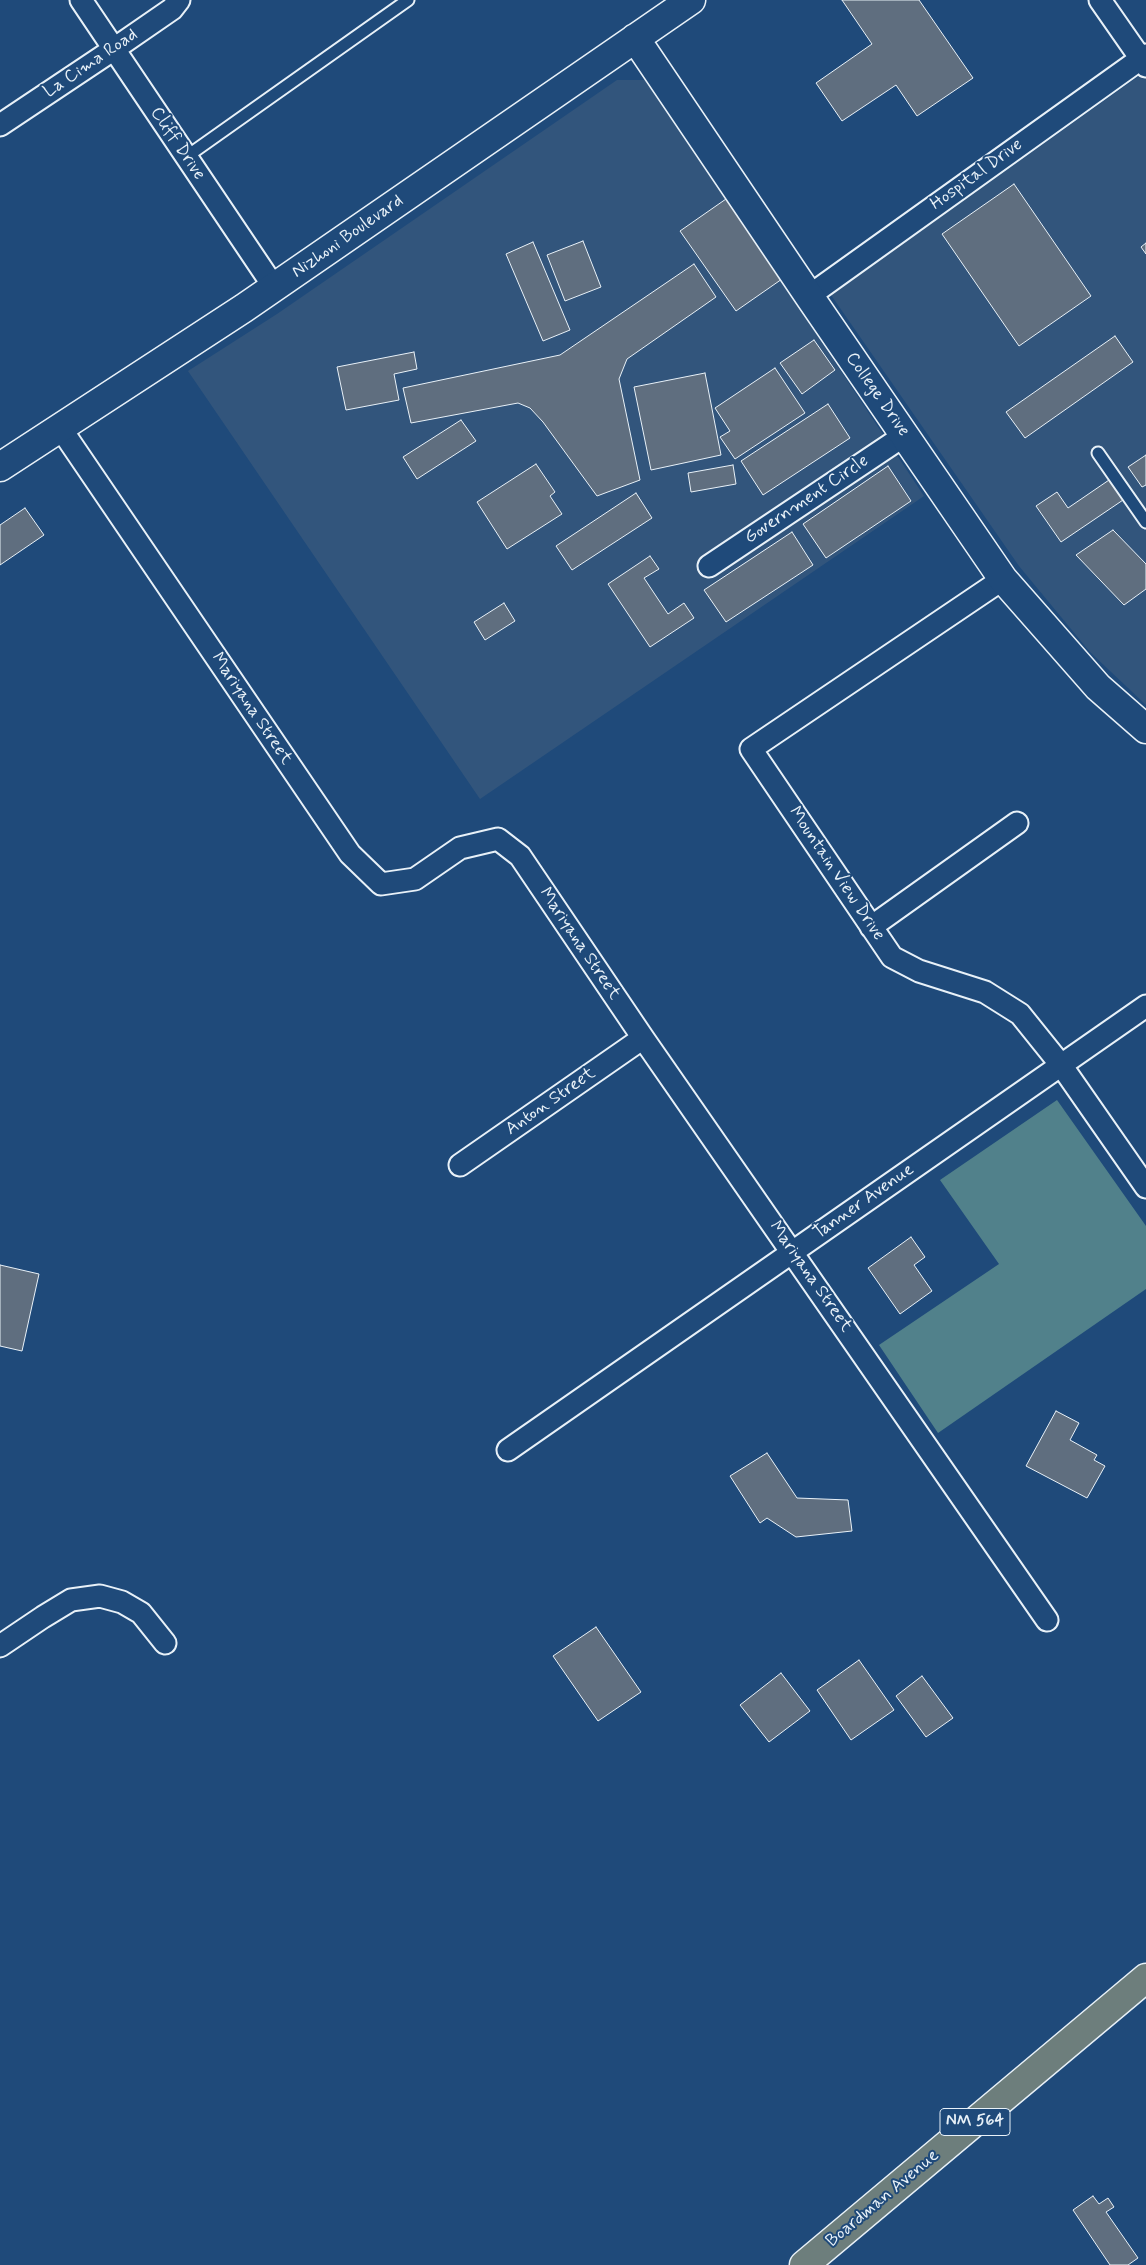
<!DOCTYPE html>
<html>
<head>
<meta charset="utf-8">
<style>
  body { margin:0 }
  canvas { display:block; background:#1f4a7a }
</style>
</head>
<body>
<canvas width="1146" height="2265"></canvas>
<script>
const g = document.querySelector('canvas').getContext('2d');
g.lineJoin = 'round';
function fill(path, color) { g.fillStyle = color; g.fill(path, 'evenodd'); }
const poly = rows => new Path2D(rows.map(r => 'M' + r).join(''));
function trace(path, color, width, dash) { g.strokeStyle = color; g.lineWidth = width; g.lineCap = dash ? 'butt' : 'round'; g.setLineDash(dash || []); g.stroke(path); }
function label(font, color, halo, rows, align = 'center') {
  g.font = font + ' Mynerve,sans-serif'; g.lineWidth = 4; g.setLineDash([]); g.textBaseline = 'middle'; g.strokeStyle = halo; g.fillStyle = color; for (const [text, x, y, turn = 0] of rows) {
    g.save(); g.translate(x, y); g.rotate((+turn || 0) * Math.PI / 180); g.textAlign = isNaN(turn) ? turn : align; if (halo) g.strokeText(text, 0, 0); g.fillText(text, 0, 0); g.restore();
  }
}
const built = poly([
  [1146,71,1146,705,1090,652,1019,566,831,295],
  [617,80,647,80,924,496,480,799,188,371,277,314]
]);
const green = poly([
  [1057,1100,1146,1226,1146,1289,938,1433,879,1345,999,1264,940,1180]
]);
const building = poly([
  [842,0,919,0,973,78,917,116,896,85,842,121,816,83,872,44,842,0],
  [1014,184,1091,296,1019,346,942,234,1014,184],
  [726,199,782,279,736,311,680,231,726,199],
  [583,241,601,287,565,301,547,255,583,241],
  [533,242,570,330,543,341,506,254,533,242],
  [1146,243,1146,254,1141,247,1146,243],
  [694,264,716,297,627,359,619,379,640,480,597,496,543,422,530,408,518,403,411,423,403,388,560,355,694,264],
  [1115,336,1133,362,1025,438,1006,412,1115,336],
  [814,340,835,370,802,394,780,363,814,340],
  [414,352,417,369,394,374,399,400,346,410,337,367,414,352],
  [775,368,805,413,735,459,720,437,730,431,715,408,775,368],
  [705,373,721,455,651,470,634,387,705,373],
  [828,404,850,438,763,495,741,461,828,404],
  [461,420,476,441,417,479,403,457,461,420],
  [1146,455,1146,485,1142,487,1128,467,1146,455],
  [536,464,555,492,550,496,562,514,507,549,477,502,536,464],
  [733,465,736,484,691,492,688,473,733,465],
  [888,466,911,501,826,558,803,524,888,466],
  [1112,478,1126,498,1061,542,1036,506,1057,492,1068,508,1112,478],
  [636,493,652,518,572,570,556,546,636,493],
  [25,508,44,535,0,565,0,525,25,508],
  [1113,530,1146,564,1146,589,1124,605,1076,555,1113,530],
  [792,532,813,565,726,622,704,590,792,532],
  [650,556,659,569,644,578,668,614,684,603,694,618,650,647,608,584,650,556],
  [504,603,515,621,485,640,474,622,504,603],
  [911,1237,925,1257,914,1265,932,1291,900,1314,868,1268,911,1237],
  [0,1265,39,1274,22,1351,0,1346,0,1265],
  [1056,1411,1079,1423,1070,1440,1097,1455,1094,1460,1105,1466,1087,1498,1026,1466,1056,1411],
  [767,1453,797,1498,848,1500,852,1531,796,1537,767,1518,760,1523,730,1476,767,1453],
  [596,1627,641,1692,598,1721,553,1656,596,1627],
  [859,1660,894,1710,851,1740,817,1690,859,1660],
  [781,1673,810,1711,769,1742,740,1705,781,1673],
  [922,1676,953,1718,926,1737,896,1696,922,1676],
  [1093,2196,1099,2204,1108,2198,1114,2207,1106,2212,1138,2258,1128,2265,1110,2265,1073,2210,1093,2196]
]);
const lane = poly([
  [186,157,408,0],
  [1098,453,1146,522]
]);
const street = poly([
  [81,0,274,287],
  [1100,0,1146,66],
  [0,125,114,49,172,9,179,0],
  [809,296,1146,55],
  [59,426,350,854,381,884,415,879,460,848,498,839,520,856,643,1038,1047,1620],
  [709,566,905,435],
  [1003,579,751,749,892,957,919,971,985,992,1020,1014,1061,1065,1146,1187],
  [871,927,1017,823],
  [460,1165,643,1038],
  [508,1450,1146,1006],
  [0,1646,43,1617,71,1600,100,1596,122,1602,141,1613,165,1643]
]);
const secondary = poly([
  [635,38,809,296,1003,579,1098,687,1146,729],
  [0,467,244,308,691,0]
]);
const primary = poly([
  [804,2265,1146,1978]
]);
const shields = [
  [975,2122,70]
];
const shieldNames = [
  ["NM 564",975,2122]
];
const streetNames = [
  ["La Cima Road",91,64,-34],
  ["Cliff Drive",177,144,56],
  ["Hospital Drive",977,175,-36],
  ["Nizhoni Boulevard",348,237,-35],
  ["College Drive",877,395,55],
  ["Government Circle",807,500,-34],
  ["Mariyana Street",251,709,56],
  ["Mountain View Drive",836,874,56],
  ["Mariyana Street",579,944,56],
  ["Anton Street",551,1102,-35],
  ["Tanner Avenue",864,1202,-35],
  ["Mariyana Street",810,1277,55],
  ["Boardman Avenue",883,2199,-40]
];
fill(built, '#32557c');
fill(green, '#51818b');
fill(building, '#5f6e7f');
trace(building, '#e8f1f8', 1);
trace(lane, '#e8f1f8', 15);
trace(street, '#e8f1f8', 25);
trace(secondary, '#e8f1f8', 31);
trace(primary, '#e8f1f8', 31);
trace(lane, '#1f4a7a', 11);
trace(street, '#1f4a7a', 21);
trace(secondary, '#1f4a7a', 28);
trace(primary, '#6d7e7c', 28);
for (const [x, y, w] of shields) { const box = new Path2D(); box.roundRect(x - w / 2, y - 13.5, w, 27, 4); g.fillStyle = '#1f4a7a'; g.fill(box); trace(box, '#e8f1f8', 1); }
label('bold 16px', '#e8f1f8', null, shieldNames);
label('18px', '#e8f1f8', '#1f4a7a', streetNames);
</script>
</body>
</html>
